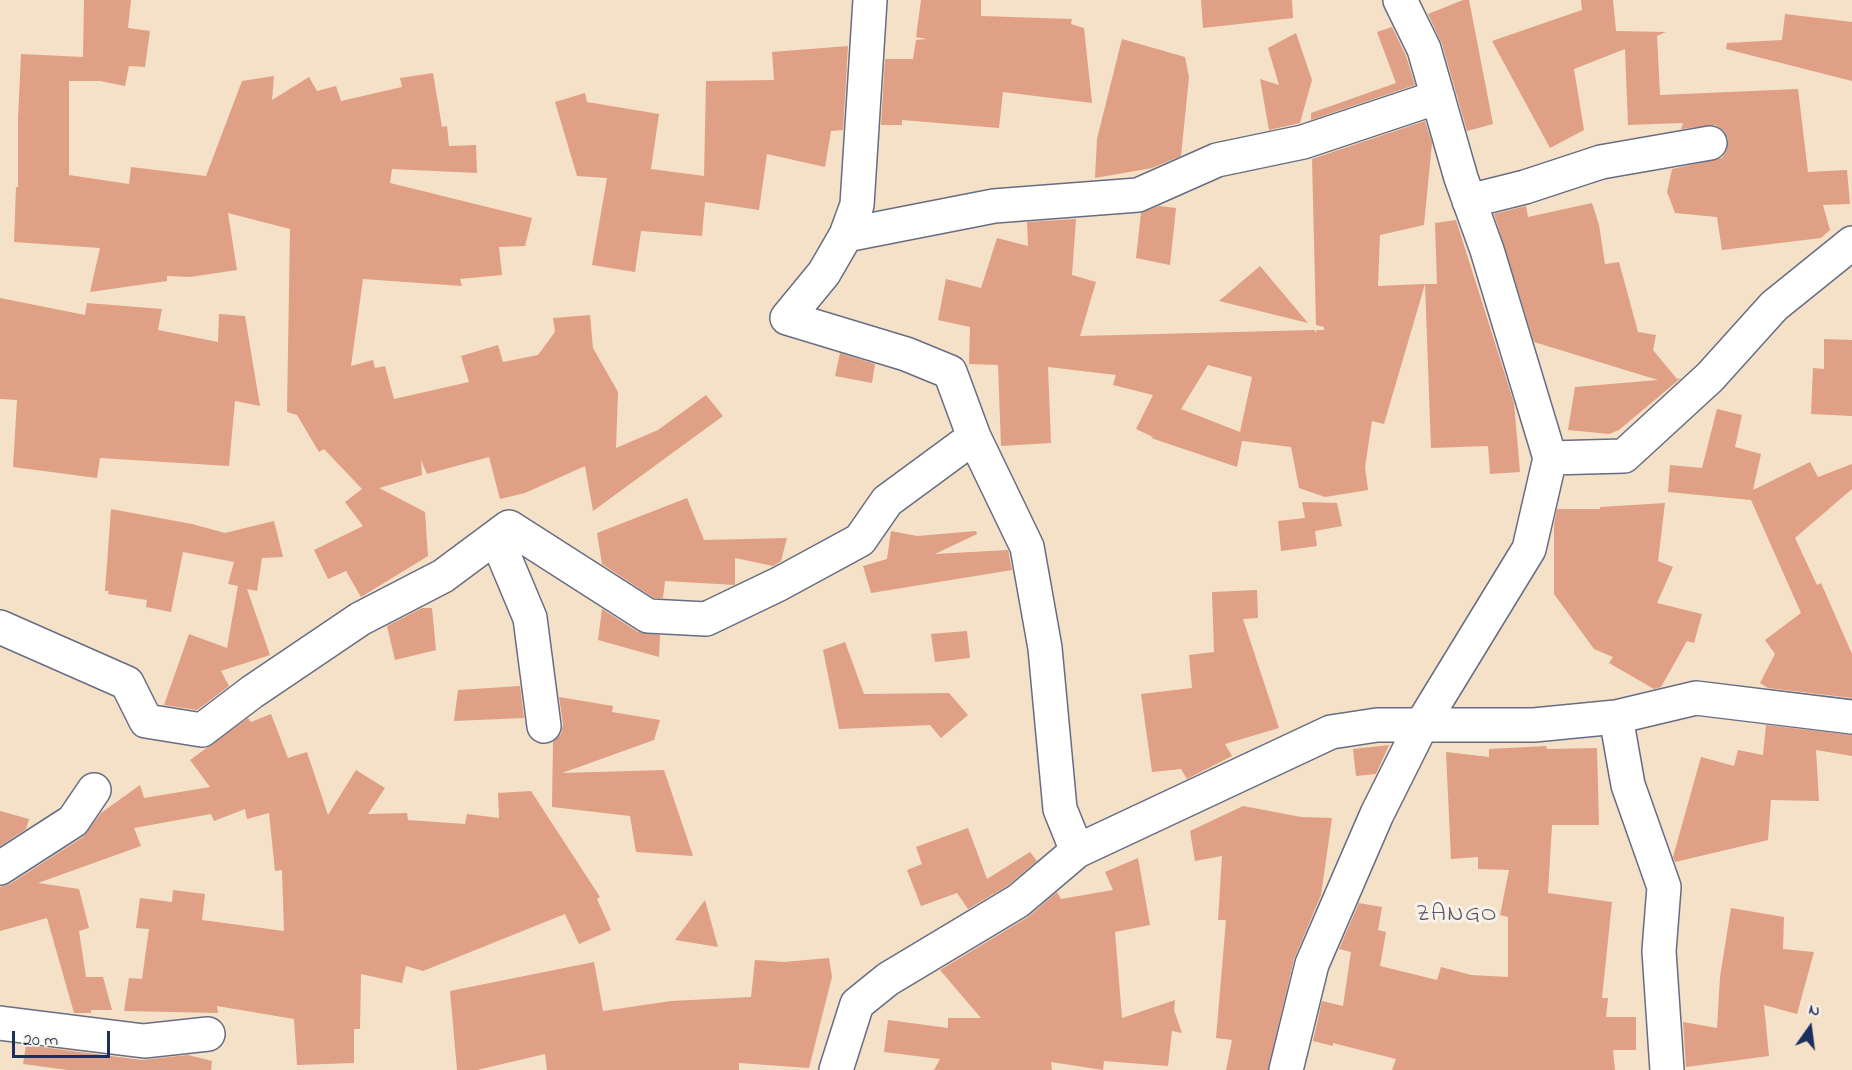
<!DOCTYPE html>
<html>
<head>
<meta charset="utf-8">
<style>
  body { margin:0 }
  #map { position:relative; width:1852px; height:1070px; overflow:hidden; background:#f5e0c8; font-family:"Indie Flower",sans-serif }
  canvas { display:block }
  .north { position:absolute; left:1780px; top:998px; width:60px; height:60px; -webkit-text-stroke:4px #f7f3e8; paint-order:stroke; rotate:14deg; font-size:16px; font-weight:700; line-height:24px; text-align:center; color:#1b2f5e }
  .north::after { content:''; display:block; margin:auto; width:21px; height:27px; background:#1b2f5e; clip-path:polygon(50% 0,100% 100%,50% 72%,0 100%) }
  .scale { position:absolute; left:12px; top:1031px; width:98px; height:27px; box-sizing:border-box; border:3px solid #1b2f5e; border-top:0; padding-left:8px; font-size:18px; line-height:21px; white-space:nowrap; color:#1b2f5e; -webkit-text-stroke:4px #f7f3e8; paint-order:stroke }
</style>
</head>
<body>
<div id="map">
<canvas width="1852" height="1070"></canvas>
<div class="north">N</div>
<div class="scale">20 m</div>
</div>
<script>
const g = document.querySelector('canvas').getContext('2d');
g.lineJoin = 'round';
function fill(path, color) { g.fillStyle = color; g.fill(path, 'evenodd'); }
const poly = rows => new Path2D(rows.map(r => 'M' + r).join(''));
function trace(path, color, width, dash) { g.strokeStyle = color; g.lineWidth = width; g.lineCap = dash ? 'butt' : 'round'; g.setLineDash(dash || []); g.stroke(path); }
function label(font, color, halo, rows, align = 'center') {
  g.font = font + ' "Indie Flower",sans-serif'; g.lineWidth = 6; g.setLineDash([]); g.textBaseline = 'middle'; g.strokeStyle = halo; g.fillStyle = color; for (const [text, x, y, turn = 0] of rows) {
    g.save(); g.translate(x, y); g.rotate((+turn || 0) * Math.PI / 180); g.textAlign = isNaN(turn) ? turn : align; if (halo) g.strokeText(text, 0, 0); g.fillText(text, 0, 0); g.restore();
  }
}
const building = poly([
  [84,0,131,0,128,28,150,31,145,67,129,66,125,86,100,81,69,81,69,175,129,184,131,167,206,176,242,81,274,76,272,100,309,77,317,91,336,86,341,101,402,87,400,78,433,73,442,127,447,126,449,146,476,145,477,173,392,169,390,183,532,218,525,246,499,247,502,275,460,279,462,286,363,279,351,366,373,360,375,368,385,366,394,399,469,382,461,356,498,345,503,362,538,355,555,332,553,318,590,315,593,348,618,392,616,448,658,430,706,395,723,416,593,511,585,466,525,493,500,499,489,457,427,474,421,460,422,475,379,488,425,512,428,556,361,597,346,571,328,579,314,550,363,526,345,502,362,489,324,449,319,452,297,415,287,412,290,229,228,213,237,270,190,277,167,276,167,281,90,292,100,248,14,242,16,187,18,187,18,119,21,54,83,57],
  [921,0,981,0,981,16,1072,19,1071,24,1084,28,1092,103,1003,92,999,128,902,120,902,125,881,125,885,59,913,59,916,40,927,39,916,37],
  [1201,0,1292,0,1293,18,1203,28],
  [1463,0,1469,0,1493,124,1467,131,1442,44,1428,14],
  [1581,0,1613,0,1616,31,1666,32,1657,36,1660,95,1798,89,1808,172,1847,170,1850,204,1823,205,1830,230,1821,238,1722,250,1717,217,1675,213,1667,192,1672,169,1722,158,1727,150,1728,139,1724,131,1716,125,1681,129,1683,123,1628,125,1625,49,1574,69,1584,130,1550,148,1492,41,1582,10],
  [1785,14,1852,22,1852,81,1726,49,1727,43,1782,40],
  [1392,27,1406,56,1415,85,1311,120,1311,113,1396,83,1377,32],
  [1296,33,1312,80,1300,123,1269,130,1260,79,1279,85,1268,48],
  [1122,39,1185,57,1189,77,1181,156,1152,168,1095,178,1097,139],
  [848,46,843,130,831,131,825,167,767,154,759,210,705,202,702,236,641,231,635,272,592,265,607,178,577,176,555,102,585,93,587,102,659,114,651,169,704,176,706,81,774,80,772,52],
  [1425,121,1432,143,1424,225,1380,235,1378,286,1425,284,1384,424,1372,421,1365,467,1368,490,1325,497,1299,488,1291,447,1242,441,1237,467,1151,438,1153,437,1136,429,1153,395,1113,385,1116,375,1048,367,1051,443,1001,446,998,365,969,364,970,327,938,320,946,279,981,288,997,238,1028,246,1027,222,1076,219,1072,275,1096,282,1080,336,1314,330,1317,333,1316,330,1324,330,1324,327,1316,325,1312,159],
  [1208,365,1252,377,1240,432,1181,409],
  [1592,203,1599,225,1605,264,1619,262,1638,332,1656,335,1653,350,1677,379,1681,378,1619,430,1609,434,1568,430,1575,387,1658,380,1534,342,1494,214,1526,206,1528,217],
  [1159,206,1176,208,1170,265,1136,258,1141,213],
  [1456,220,1514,403,1520,472,1490,474,1488,446,1431,448,1425,284,1437,284,1435,223],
  [1260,266,1308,323,1219,301],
  [0,298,85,315,87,303,162,309,158,330,218,342,219,314,245,316,260,406,235,401,229,466,100,458,97,478,13,467,17,400,0,399],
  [1824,339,1852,340,1852,416,1811,414,1813,368,1824,369],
  [840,353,875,364,872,383,835,376],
  [1717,409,1742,415,1735,447,1761,454,1753,490,1810,462,1818,477,1852,464,1852,489,1795,538,1817,585,1821,583,1852,654,1852,698,1768,688,1760,683,1775,654,1765,640,1801,613,1751,500,1668,492,1670,465,1702,468],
  [687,498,704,540,787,538,781,561,773,566,735,558,735,585,665,581,663,598,654,598,602,564,597,533],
  [1302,502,1337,503,1342,526,1315,531,1317,546,1281,551,1278,521,1305,518],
  [1665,503,1658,561,1673,567,1657,603,1702,614,1694,643,1687,641,1661,687,1654,689,1609,663,1613,657,1594,649,1554,594,1554,525,1557,509,1600,509,1600,507],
  [111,509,192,524,225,533,274,521,283,557,262,558,257,591,247,589,270,655,221,671,229,686,197,710,164,705,189,634,227,648,238,586,228,584,234,562,183,552,171,612,146,607,147,600,108,594,109,591,105,591],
  [891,531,917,536,976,531,977,534,935,554,1008,550,1012,570,871,593,863,566,887,559],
  [1257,590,1258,618,1243,619,1279,728,1225,744,1232,756,1187,779,1181,769,1152,772,1141,694,1192,688,1189,655,1214,652,1212,592],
  [422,608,432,608,436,650,395,660,387,626],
  [602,609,638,632,660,635,659,657,598,640],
  [967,631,970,658,935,662,931,634],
  [845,642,864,694,949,693,968,715,941,738,930,725,839,729,823,650],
  [520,686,524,718,454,721,458,690],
  [559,697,613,706,612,712,660,720,654,740,562,773,664,770,693,856,636,852,630,816,552,807,553,742,561,734,563,724],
  [271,714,288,758,307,752,328,815,356,770,385,788,368,814,407,813,408,820,465,824,467,814,499,818,498,793,531,791,600,897,597,899,611,930,579,944,565,914,423,971,406,966,402,983,361,974,360,1029,354,1029,354,1063,297,1065,294,1019,217,1006,218,1013,124,1011,129,978,142,979,149,929,136,928,140,898,172,902,173,890,205,894,202,920,284,931,282,870,275,871,269,813,247,819,245,809,214,821,211,814,134,828,141,846,38,883,79,889,89,928,79,931,86,977,103,977,112,1010,91,1010,91,1013,74,1013,47,918,0,931,0,887,10,884,83,837,101,813,140,785,144,798,210,787,190,760,248,718,251,722],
  [1766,725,1852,735,1852,756,1816,750,1819,801,1771,800,1768,840,1675,862,1673,857,1701,757,1734,766,1738,750,1763,755],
  [1389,745,1376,774,1356,776,1353,749],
  [1546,746,1547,749,1597,748,1599,825,1552,825,1548,893,1612,902,1602,998,1608,998,1606,1017,1636,1017,1636,1050,1613,1050,1615,1070,1392,1070,1396,1059,1333,1043,1333,1046,1313,1041,1322,1001,1343,1006,1351,952,1339,949,1359,903,1382,907,1378,930,1386,932,1380,966,1437,980,1441,967,1471,975,1508,977,1508,917,1500,915,1509,870,1478,869,1478,857,1451,859,1446,752,1489,757,1489,749],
  [1243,806,1301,817,1332,818,1321,895,1294,959,1268,1070,1226,1070,1232,1040,1216,1038,1226,920,1218,920,1222,856,1195,861,1190,831],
  [0,811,29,819,26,829,0,846],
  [968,828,987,879,1030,852,1037,861,1007,886,968,909,957,893,921,906,907,870,922,864,916,847],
  [1138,858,1150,925,1115,932,1122,1018,1175,1000,1174,1010,1182,1033,1172,1031,1168,1066,1104,1061,1103,1070,1051,1062,1052,1070,934,1070,940,1059,884,1052,888,1020,948,1028,948,1018,981,1018,940,970,1028,917,1057,892,1061,899,1113,890,1105,872],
  [705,900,718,947,675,940],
  [1731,908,1784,917,1783,949,1814,952,1797,1014,1764,1005,1769,1056,1686,1067,1683,1022,1717,1028,1720,977],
  [829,958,832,977,809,1068,739,1063,739,1070,547,1070,545,1054,477,1070,457,1070,450,991,594,962,603,1011,671,1001,751,997,755,960,784,962],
  [26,1045,142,1060,188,1055,212,1061,211,1070,68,1070,23,1064]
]);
const minor = poly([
  [1469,201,1525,187,1601,162,1710,143],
  [846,235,994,206,1138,195,1217,160,1303,142,1438,97],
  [974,437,1027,547,1045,648,1060,809,1077,851,1331,732,1377,725,1534,725,1616,717,1696,698,1852,717],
  [1550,458,1624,456,1710,377,1774,306,1852,243],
  [496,537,530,618,544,726],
  [0,627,127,683,146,721,202,730,252,692,360,619,443,576,509,527,648,616,706,619,779,584,860,540,887,501,974,437,950,372,906,354,787,318,824,273,846,235,857,205,870,0],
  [1616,717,1628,785,1664,887,1659,951,1667,1070],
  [0,868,73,821,94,790],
  [0,1023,144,1041,208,1034],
  [836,1070,857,1004,888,979,1018,901,1077,851],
  [1286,1070,1312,964,1377,814,1422,724,1529,549,1550,458,1487,250,1461,178,1424,49,1400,0]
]);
const quarterNames = [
  ["ZANGO",1457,916]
];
fill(building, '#dfa085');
trace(minor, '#676d83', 36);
trace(minor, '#fff', 33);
g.letterSpacing = '1.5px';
label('24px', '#60576c', '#f7f3e8', quarterNames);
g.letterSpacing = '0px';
</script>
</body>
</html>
